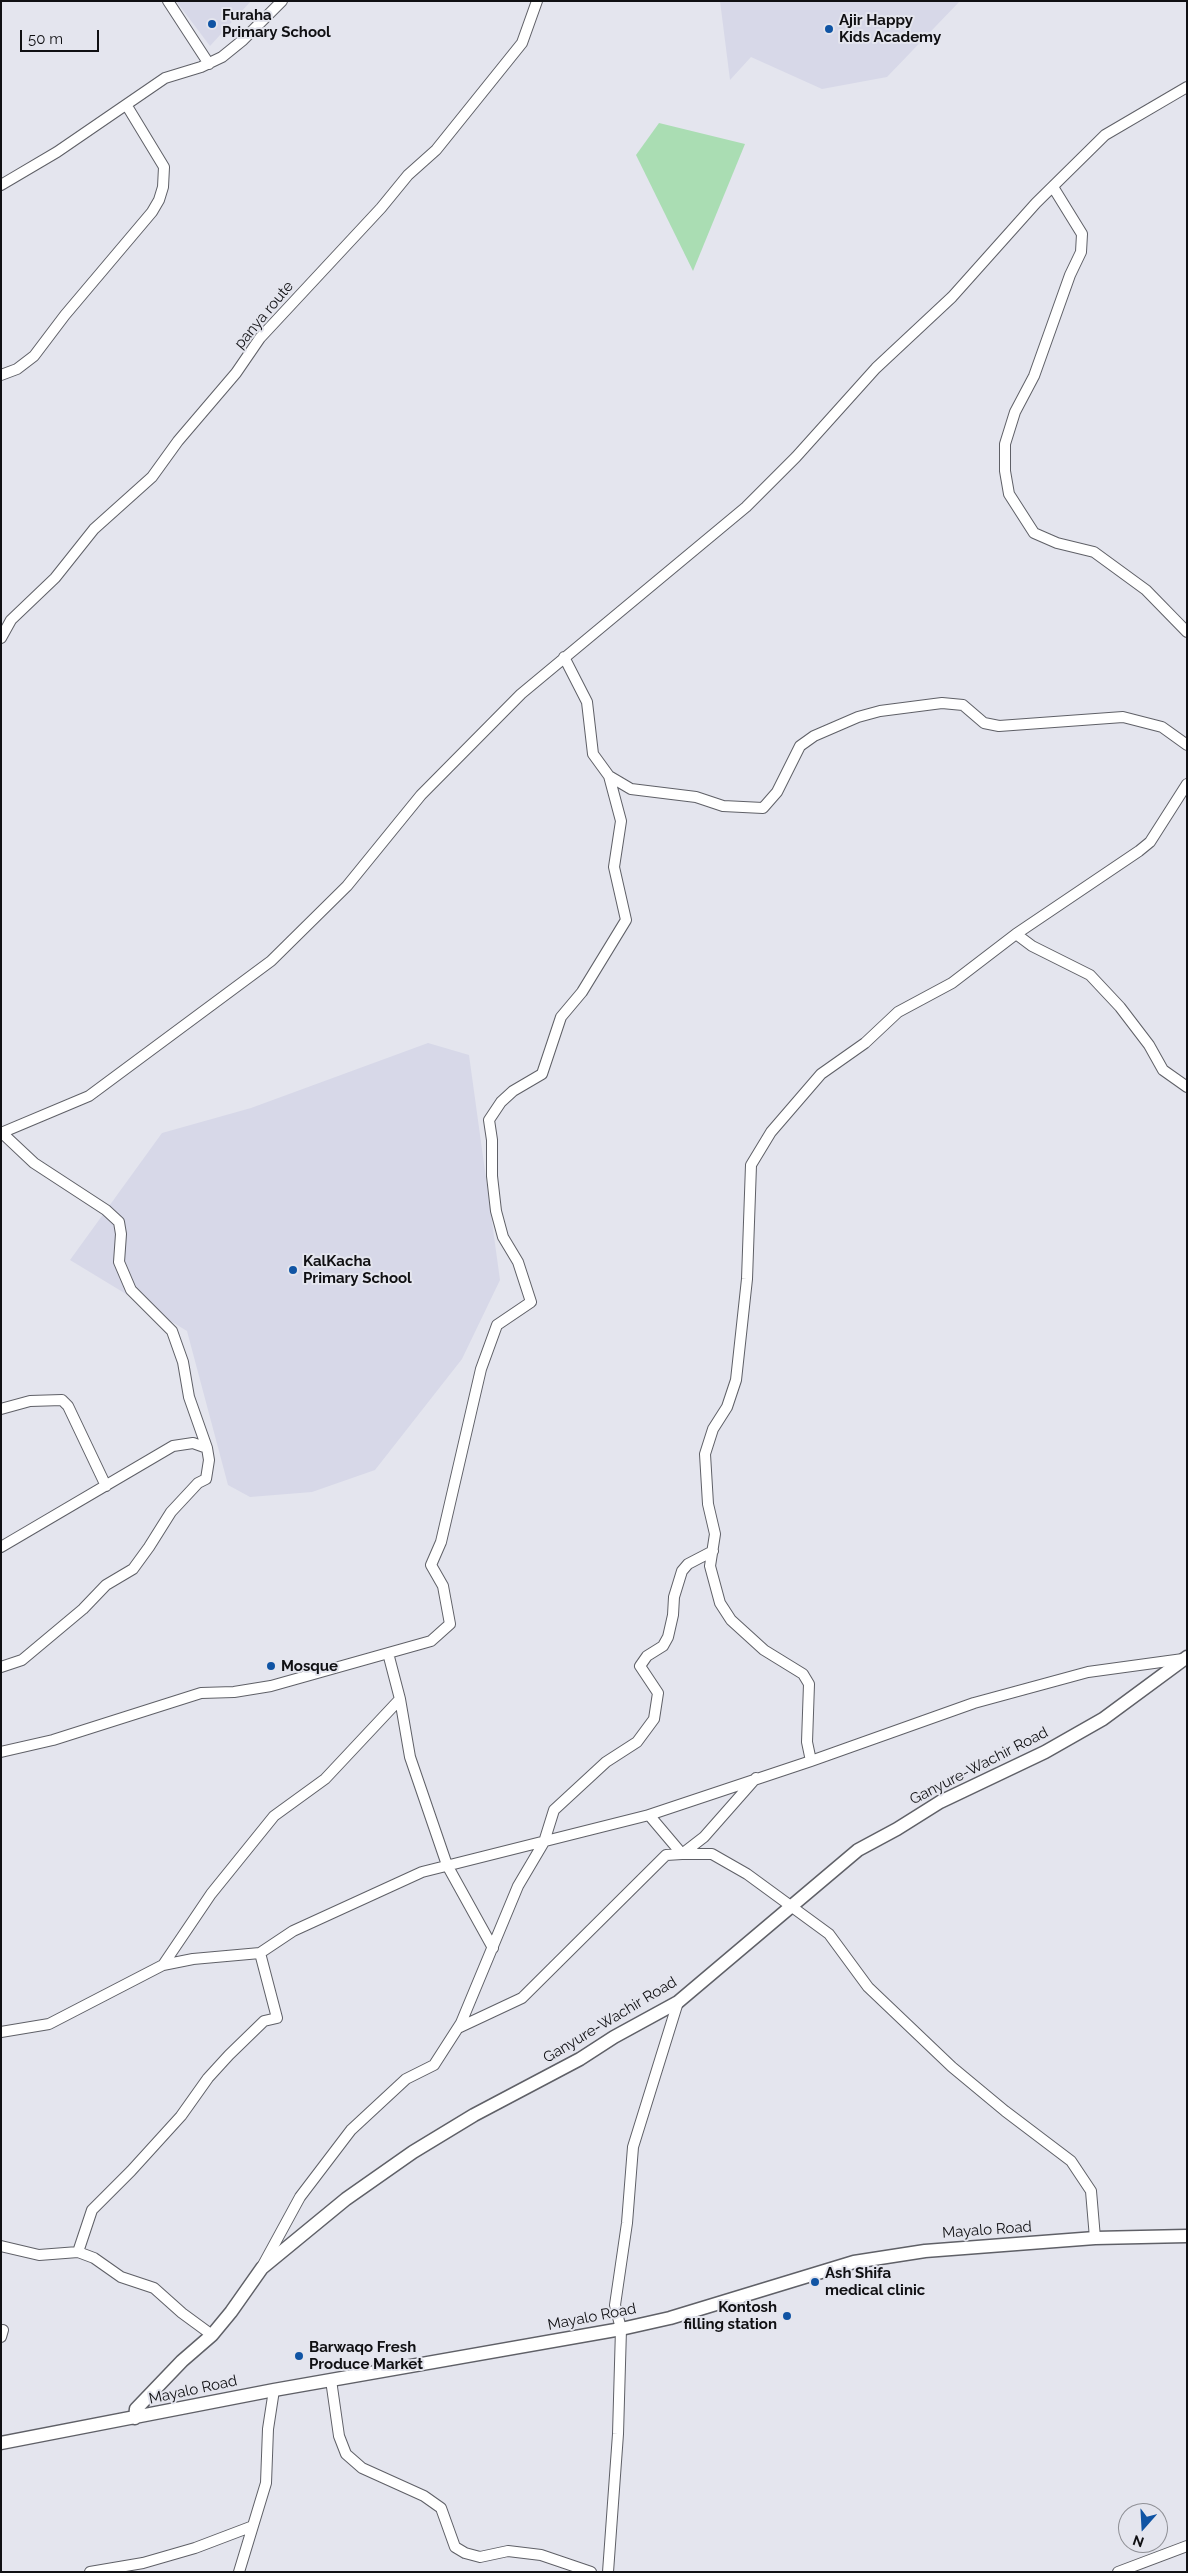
<!DOCTYPE html>
<html>
<head>
<meta charset="utf-8">
<style>
  body { margin:0 }
  #map { position:relative; width:1188px; height:2573px; overflow:hidden; background:#e4e5ee; font-family:Raleway,sans-serif }
  canvas { display:block }
  .frame { position:absolute; inset:0; border:2px solid #101013; pointer-events:none }
  .north { position:absolute; left:1118px; top:2503px; width:50px; height:50px; box-sizing:border-box; background:#e4e5ee; border:1px solid #8f9096; border-radius:50%; rotate:199deg; font-size:14px; font-weight:700; line-height:20px; text-align:center; color:#101013 }
  .north::after { content:''; display:block; margin:auto; width:18px; height:22px; background:#1054a4; clip-path:polygon(50% 0,100% 100%,50% 72%,0 100%) }
  .scale { position:absolute; left:20px; top:30px; width:79px; height:22px; box-sizing:border-box; border:2px solid #101013; border-top:0; padding-left:6px; font-size:15px; line-height:18px; white-space:nowrap; color:#101013; -webkit-text-stroke:4px #e4e5ee; paint-order:stroke }
</style>
</head>
<body>
<div id="map">
<canvas width="1188" height="2573"></canvas>
<div class="frame"></div>
<div class="north">N</div>
<div class="scale">50 m</div>
</div>
<script>
const g = document.querySelector('canvas').getContext('2d');
g.lineJoin = 'round';
function fill(path, color) { g.fillStyle = color; g.fill(path, 'evenodd'); }
const poly = rows => new Path2D(rows.map(r => 'M' + r).join(''));
function trace(path, color, width, dash) { g.strokeStyle = color; g.lineWidth = width; g.lineCap = dash ? 'butt' : 'round'; g.setLineDash(dash || []); g.stroke(path); }
function label(font, color, halo, rows, align = 'center') {
  g.font = font + ' Raleway,sans-serif'; g.lineWidth = 4; g.setLineDash([]); g.textBaseline = 'middle'; g.strokeStyle = halo; g.fillStyle = color; for (const [text, x, y, turn = 0] of rows) {
    g.save(); g.translate(x, y); g.rotate((+turn || 0) * Math.PI / 180); g.textAlign = isNaN(turn) ? turn : align; if (halo) g.strokeText(text, 0, 0); g.fillText(text, 0, 0); g.restore();
  }
}
const built = poly([
  [176,1,251,1,210,46],
  [720,1,960,1,887,77,822,89,751,57,730,80],
  [428,1043,469,1055,500,1280,462,1359,375,1470,312,1492,250,1497,228,1485,187,1331,70,1260,162,1133,251,1108]
]);
const green = poly([
  [659,123,745,144,693,271,636,155]
]);
const minor = poly([
  [168,1,209,64],
  [1,185,57,152,165,78,201,67,222,57,243,40,282,1],
  [1053,187,1082,234,1081,252,1070,275,1034,376,1015,412,1005,444,1005,471,1009,494,1034,533,1057,543,1094,552,1146,590,1187,632],
  [1,375,17,369,34,356,65,315,152,212,159,200,163,187,164,167,127,106],
  [1,638,11,620,55,578,94,529,152,477,178,441,236,373,260,338,381,208,408,175,436,150,522,43,537,1],
  [609,776,631,789,696,797,723,806,763,808,777,792,800,746,814,736,858,717,880,711,942,703,963,705,984,723,999,726,1123,717,1162,727,1187,745],
  [1016,934,1032,946,1090,975,1120,1007,1149,1045,1163,1070,1187,1087],
  [1,1133,89,1096,271,961,347,886,421,795,521,694,746,507,796,457,876,368,952,297,1036,203,1105,135,1187,87],
  [1,1409,30,1401,62,1400,68,1406,106,1486],
  [1,1547,173,1446,193,1443,207,1448],
  [1,1667,22,1660,83,1609,106,1585,133,1569,149,1547,171,1512,198,1483,206,1479,209,1460,207,1448,189,1397,183,1362,172,1331,131,1290,119,1262,121,1234,119,1222,106,1210,34,1163,2,1133],
  [400,1699,410,1757,447,1865,493,1948],
  [1,1752,53,1740,201,1693,234,1692,271,1686,431,1641,450,1624,443,1586,431,1565,441,1542,481,1369,497,1325,531,1302,518,1262,503,1237,496,1211,492,1176,492,1140,489,1120,501,1102,513,1091,542,1074,561,1017,582,992,626,920,614,867,621,821,609,776,593,754,587,702,564,657],
  [811,1761,807,1742,809,1684,803,1674,764,1650,731,1620,720,1603,710,1566,715,1534,708,1504,705,1454,713,1429,727,1407,736,1380,747,1279,751,1165,771,1132,821,1074,865,1043,898,1012,952,983,1016,934,1139,851,1150,842,1187,784],
  [649,1815,682,1854,712,1854,747,1874,829,1934,868,1987,952,2067,1005,2111,1071,2161,1091,2191,1095,2238],
  [163,1965,211,1894,274,1816,325,1779,400,1699,388,1653],
  [458,2028,522,1998,666,1855,682,1854,704,1837,756,1778],
  [1,2032,49,2024,163,1965,193,1959,260,1953,293,1931,422,1872,649,1815,811,1761,974,1703,1088,1672,1183,1659],
  [1,2246,39,2255,78,2252,94,2258,121,2277,154,2288,182,2313,212,2335],
  [78,2252,92,2210,131,2171,181,2116,208,2078,229,2055,264,2021,277,2018,260,1953],
  [263,2265,300,2197,351,2130,406,2079,434,2065,461,2023,518,1886,544,1842,554,1810,606,1762,637,1742,654,1719,658,1693,640,1666,647,1656,663,1646,668,1637,673,1615,674,1597,682,1571,688,1564,713,1551],
  [1,2337,3,2330],
  [331,2380,339,2436,346,2454,362,2468,424,2496,441,2508,455,2547,465,2553,480,2557,508,2551,541,2555,591,2572],
  [90,2572,143,2563,195,2548,253,2526],
  [239,2572,266,2483,268,2429,274,2390],
  [608,2572,618,2434,621,2329,615,2305,627,2223,633,2147,678,2002],
  [1118,2572,1187,2546]
]);
const tertiary = poly([
  [135,2418,136,2409,182,2361,212,2335,231,2312,262,2268,346,2199,413,2152,474,2115,580,2059,614,2037,678,2002,858,1850,897,1829,940,1802,1045,1752,1103,1719,1187,1657],
  [1,2443,274,2390,621,2329,670,2318,854,2262,925,2251,1095,2238,1187,2236]
]);
const markers = [
  [212,24,5,"#1054a4"],
  [829,29,5,"#1054a4"],
  [293,1270,5,"#1054a4"],
  [271,1666,5,"#1054a4"],
  [815,2282,5,"#1054a4"],
  [787,2316,5,"#1054a4"],
  [299,2356,5,"#1054a4"]
];
const poiNames = [
  ["Furaha",222,15],
  ["Primary School",222,32],
  ["Ajir Happy",839,20],
  ["Kids Academy",839,37],
  ["KalKacha",303,1261],
  ["Primary School",303,1278],
  ["Mosque",281,1666],
  ["Ash Shifa",825,2273],
  ["medical clinic",825,2290],
  ["Kontosh",777,2307,"right"],
  ["filling station",777,2324,"right"],
  ["Barwaqo Fresh",309,2347],
  ["Produce Market",309,2364]
];
const streetNames = [
  ["panya route",264,315,-50],
  ["Ganyure-Wachir Road",979,1766,-27],
  ["Ganyure-Wachir Road",610,2020,-31],
  ["Mayalo Road",987,2230,-4],
  ["Mayalo Road",592,2317,-11],
  ["Mayalo Road",193,2390,-12]
];
fill(built, '#d7d8e8');
fill(green, '#aaddb3');
trace(minor, '#5f6067', 12);
trace(tertiary, '#5f6067', 15);
trace(minor, '#fff', 10);
trace(tertiary, '#fff', 12);
for (const [x, y, r, color] of markers) { const dot = new Path2D(); dot.arc(x, y, r, 0, 2 * Math.PI); g.fillStyle = color; g.fill(dot); trace(dot, '#e4e5ee', 2); }
label('bold 15px', '#101013', '#e4e5ee', poiNames, 'left');
label('15px', '#101013', '#e4e5ee', streetNames);
</script>
</body>
</html>
